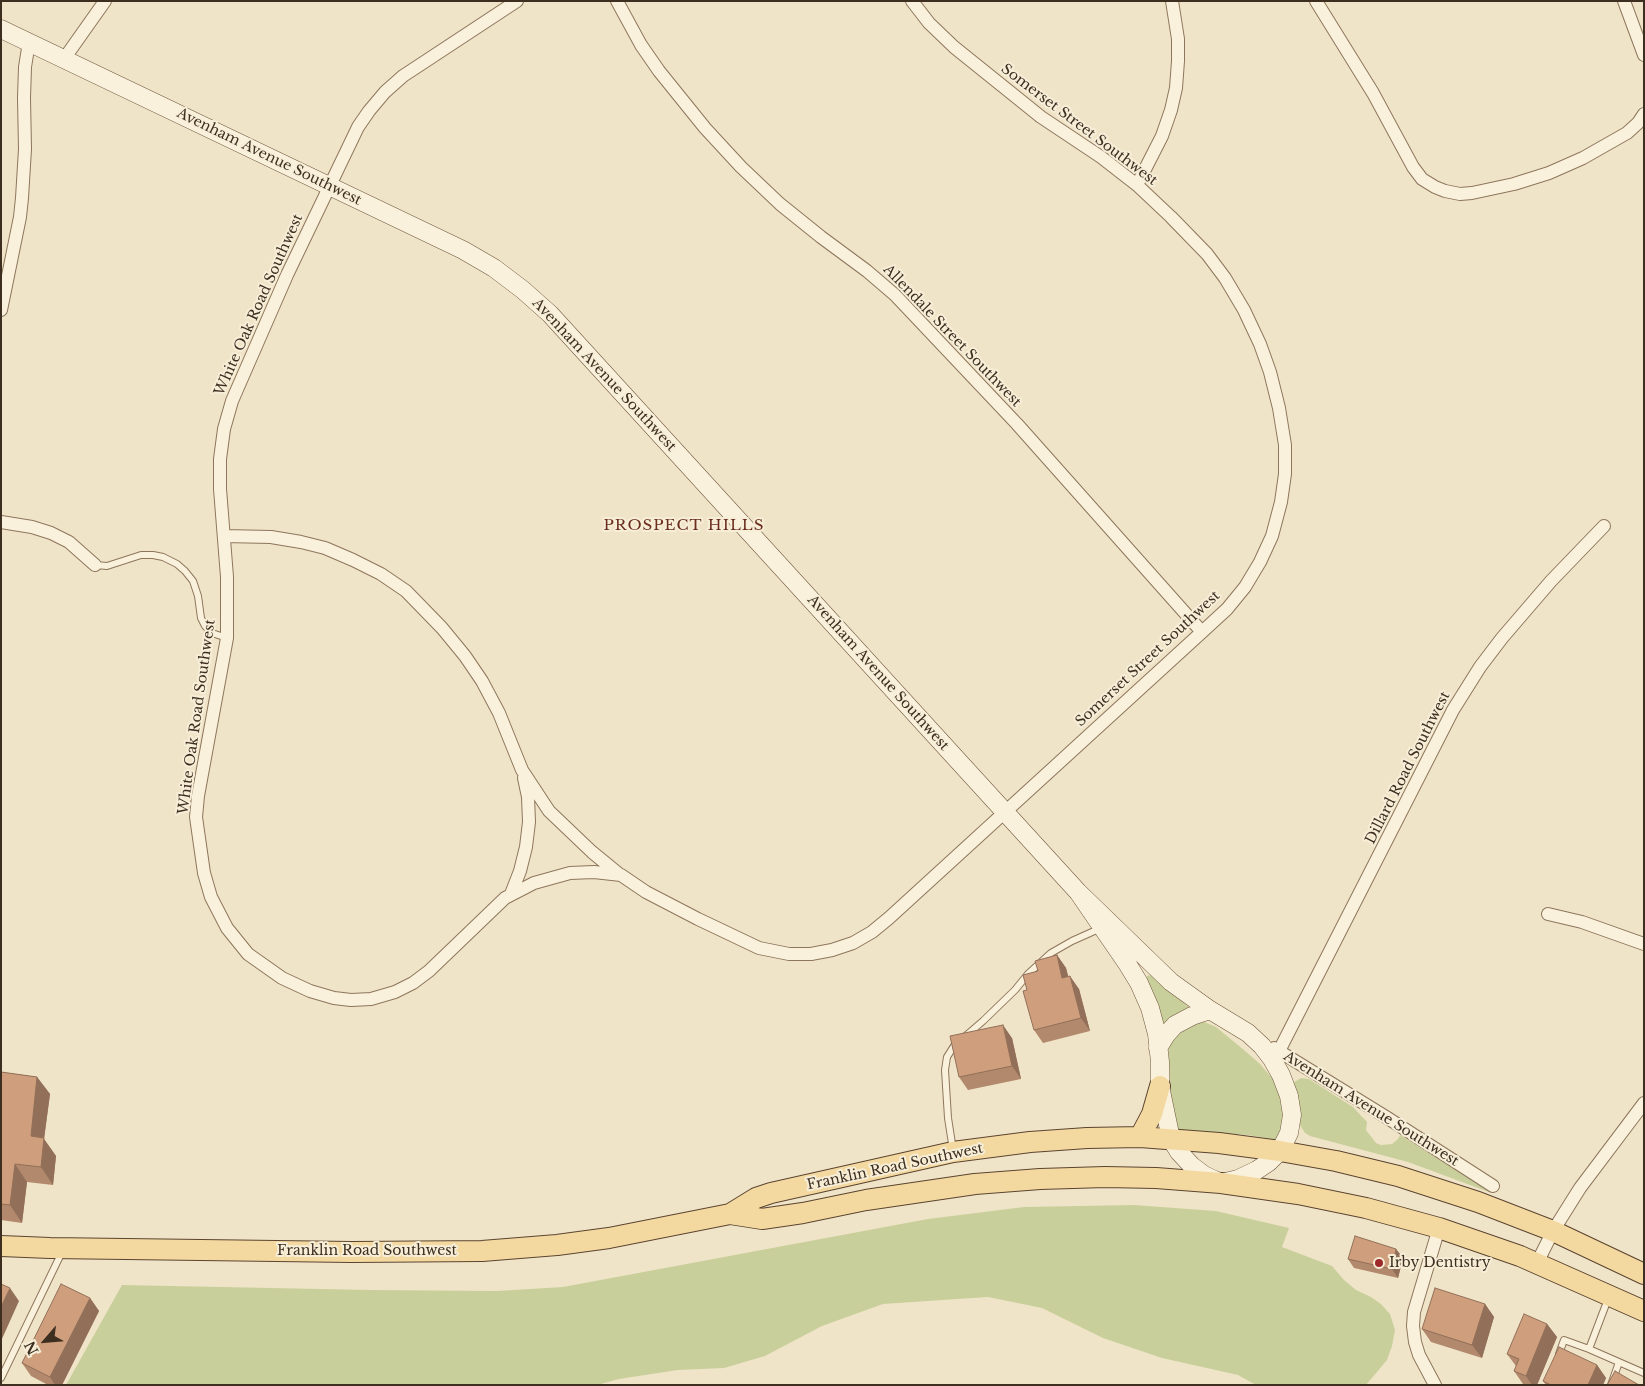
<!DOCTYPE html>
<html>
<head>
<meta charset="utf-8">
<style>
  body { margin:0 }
  #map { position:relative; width:1645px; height:1386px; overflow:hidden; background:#f0e4c8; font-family:"Libre Baskerville",serif }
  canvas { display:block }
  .frame { position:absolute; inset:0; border:2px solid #3d2e20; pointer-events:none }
  .north { position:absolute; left:20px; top:1316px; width:50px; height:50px; -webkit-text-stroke:4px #f7eed8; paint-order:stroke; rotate:243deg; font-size:14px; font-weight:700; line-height:20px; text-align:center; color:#3d2e20 }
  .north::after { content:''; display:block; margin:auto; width:18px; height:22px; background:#3d2e20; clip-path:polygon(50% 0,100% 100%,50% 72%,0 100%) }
</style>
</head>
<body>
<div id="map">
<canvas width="1645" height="1386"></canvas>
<div class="frame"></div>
<div class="north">N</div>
</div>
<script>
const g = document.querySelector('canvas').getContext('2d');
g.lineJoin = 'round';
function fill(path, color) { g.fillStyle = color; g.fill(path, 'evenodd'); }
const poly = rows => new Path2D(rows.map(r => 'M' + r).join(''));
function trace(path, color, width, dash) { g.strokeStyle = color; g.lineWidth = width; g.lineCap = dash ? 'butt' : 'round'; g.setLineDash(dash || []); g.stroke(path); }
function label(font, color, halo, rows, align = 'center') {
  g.font = font + ' "Libre Baskerville",serif'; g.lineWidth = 4; g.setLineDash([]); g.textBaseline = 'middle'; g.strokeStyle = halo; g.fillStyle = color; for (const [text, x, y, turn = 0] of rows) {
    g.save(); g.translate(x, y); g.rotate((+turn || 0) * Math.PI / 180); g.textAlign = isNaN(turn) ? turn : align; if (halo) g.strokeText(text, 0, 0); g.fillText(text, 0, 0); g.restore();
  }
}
const green = poly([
  [1151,975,1192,1010,1164,1028,1159,1008,1147,979,1147,976],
  [1202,1021,1216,1027,1244,1050,1260,1064,1278,1085,1285,1113,1278,1140,1248,1135,1177,1130,1173,1122,1168,1047,1178,1030],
  [1301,1078,1309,1079,1353,1107,1367,1122,1366,1130,1376,1143,1381,1145,1392,1144,1398,1139,1400,1135,1489,1191,1489,1192,1408,1162,1310,1136,1305,1133,1298,1122,1293,1083],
  [1134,1205,1216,1211,1289,1228,1282,1247,1332,1266,1344,1280,1356,1290,1371,1297,1381,1304,1390,1314,1395,1330,1392,1346,1387,1360,1366,1385,1256,1385,1238,1375,1162,1358,1103,1338,1042,1308,988,1297,883,1304,822,1326,765,1356,724,1368,678,1370,619,1379,597,1385,66,1385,122,1285,371,1290,497,1291,563,1287,928,1219,1024,1207]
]);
const lane = poly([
  [95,565,107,566,141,555,153,555,163,557,177,564,185,571,193,581,198,596,201,618,205,626,212,633,227,638],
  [953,1150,948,1118,945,1070,947,1057,954,1046,983,1021,1015,990,1028,974,1051,953,1072,941,1101,928],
  [1589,1349,1644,1373],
  [1559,1354,1564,1340,1589,1349,1608,1299],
  [1,1378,62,1252],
  [1611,1385,1619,1362]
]);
const street = poly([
  [517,1,403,76,385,92,369,111,358,127,287,275,232,401,224,429,220,459,220,489,227,577,227,638,198,796,196,817,204,873,211,897,227,928,248,954,282,978,310,991,334,998,351,1000,371,999,395,992,413,983,429,971,505,898,534,883,570,873,594,872,621,875,646,892,698,919,759,948,789,954,811,954,832,950,853,943,872,932,889,918,1202,632,1227,609,1245,587,1260,562,1272,536,1281,502,1285,474,1285,445,1279,408,1270,372,1260,344,1244,310,1225,278,1207,254,1171,217,1137,185,1101,157,1041,117,954,47,929,23,912,1],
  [617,1,641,45,659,71,705,128,741,167,780,204,821,237,867,271,895,295,1017,424,1202,632],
  [1316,1,1373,93,1413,167,1422,179,1435,187,1445,191,1460,194,1472,193,1514,184,1549,173,1583,158,1627,133,1638,123,1644,114],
  [1624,1,1644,55],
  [64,59,105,1],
  [1137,185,1162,136,1171,110,1176,88,1178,61,1178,39,1172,1],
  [1,310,20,217,22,198,25,149,24,98,25,67,29,42],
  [1,522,32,527,51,533,69,542,95,565],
  [224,536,271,537,301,542,325,548,353,560,381,574,406,591,442,628,465,656,482,681,499,713,522,770,549,811,592,852,620,875],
  [511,894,520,871,526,847,529,822,528,797,524,778],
  [1548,914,1582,922,1644,944],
  [1274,1048,1386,1117,1493,1186],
  [1279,1051,1453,710,1480,667,1502,638,1551,581,1604,526],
  [1537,1263,1553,1231,1580,1188,1644,1103],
  [1435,1385,1419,1355,1415,1342,1413,1326,1414,1312,1439,1228]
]);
const secondary = poly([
  [1,29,463,250,494,268,523,290,550,314,1078,892,1171,982,1210,1010,1248,1033,1262,1046,1272,1059,1281,1075,1289,1096,1292,1115,1289,1133,1280,1151,1269,1162,1257,1170,1238,1179,1221,1183,1204,1175,1192,1166,1179,1152,1171,1139,1160,1086,1160,1062,1157,1034,1150,1008,1139,983,1128,965,1078,892],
  [1158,1048,1166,1035,1175,1025,1192,1016,1210,1010]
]);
const primary = poly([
  [1140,1137,1152,1114,1160,1086],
  [730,1214,756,1198,771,1193,953,1152,1030,1142,1087,1138,1140,1137,1219,1143,1280,1151,1336,1161,1398,1176,1478,1202,1553,1231,1644,1274],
  [1,1246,50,1248,352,1252,482,1251,557,1245,609,1238,730,1214,762,1219,803,1213,866,1200,975,1184,1040,1179,1105,1177,1156,1178,1221,1183,1298,1194,1366,1208,1439,1228,1520,1256,1644,1311]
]);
const wall = poly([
  [1057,955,1066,968,1068,976,1079,989,1090,1031,1043,1043,1034,1030,1027,990,1038,971],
  [1012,1038,1021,1079,968,1090,959,1077],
  [1,1072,37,1077,50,1094,44,1139,56,1156,53,1185,27,1182,22,1223,1,1220],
  [1396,1249,1403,1258,1398,1278,1354,1268,1348,1259],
  [90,1298,99,1311,62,1385,48,1385,31,1376,22,1363],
  [1485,1304,1494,1317,1482,1358,1431,1342,1422,1329],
  [1547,1324,1557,1337,1537,1385,1524,1385,1523,1384,1514,1371,1516,1366,1507,1354],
  [1597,1365,1606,1378,1603,1385,1546,1385,1543,1381]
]);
const shadedWall = poly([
  [1057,955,1066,968,1072,991,1062,978],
  [1070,976,1079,989,1090,1031,1081,1018],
  [1003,1025,1012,1038,1021,1079,1012,1066],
  [37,1077,50,1094,44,1139,56,1156,53,1185,41,1167,31,1136],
  [15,1164,27,1182,22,1223,10,1205],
  [1396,1249,1403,1258,1398,1278,1392,1269],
  [10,1288,19,1301,1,1341,1,1307],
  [90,1298,99,1311,62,1385,55,1385,50,1377],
  [1485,1304,1494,1317,1482,1358,1472,1345],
  [1547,1324,1557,1337,1537,1385,1532,1385,1526,1376],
  [1597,1365,1606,1378,1603,1385,1588,1385]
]);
const building = poly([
  [1057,955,1062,978,1070,976,1081,1018,1034,1030,1023,991,1027,990,1023,975,1038,971,1035,961,1057,955],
  [1003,1025,1012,1066,959,1077,950,1036,1003,1025],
  [1,1072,37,1077,31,1136,44,1138,41,1167,15,1164,10,1205,1,1204,1,1072],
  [1355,1236,1396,1249,1392,1269,1348,1259,1355,1236],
  [1,1284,10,1288,1,1307,1,1284],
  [61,1284,90,1298,50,1377,22,1363,61,1284],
  [1435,1288,1485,1304,1472,1345,1422,1329,1435,1288],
  [1524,1314,1547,1324,1526,1376,1514,1371,1519,1359,1507,1354,1524,1314],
  [1559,1347,1597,1365,1588,1385,1551,1385,1543,1381,1559,1347],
  [1615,1371,1639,1385,1607,1385,1615,1371]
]);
const markers = [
  [1379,1263,5,"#9e2a2b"]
];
const streetNames = [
  ["Somerset Street Southwest",1079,125,37],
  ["Avenham Avenue Southwest",269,157,26],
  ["White Oak Road Southwest",259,305,-66],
  ["Allendale Street Southwest",952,336,46],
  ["Avenham Avenue Southwest",604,375,47],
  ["Somerset Street Southwest",1148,659,-43],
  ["Avenham Avenue Southwest",878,673,48],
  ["White Oak Road Southwest",197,717,-82],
  ["Dillard Road Southwest",1408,768,-63],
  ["Avenham Avenue Southwest",1371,1109,32],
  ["Franklin Road Southwest",895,1167,-12],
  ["Franklin Road Southwest",367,1251]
];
const poiNames = [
  ["Irby Dentistry",1389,1263]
];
const neighbourhoodNames = [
  ["PROSPECT HILLS",684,526]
];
fill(green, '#c9cf9b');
trace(lane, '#8d765c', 8);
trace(street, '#8d765c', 14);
trace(secondary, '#6f573f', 19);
trace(primary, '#5b4430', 22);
trace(lane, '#faf1dc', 6);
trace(street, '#faf1dc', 12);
trace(secondary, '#faf1dc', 18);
trace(primary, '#f3d9a0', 20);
fill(wall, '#b2896c');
fill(shadedWall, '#916f58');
fill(building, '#cf9f7d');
trace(building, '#916f58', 1);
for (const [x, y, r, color] of markers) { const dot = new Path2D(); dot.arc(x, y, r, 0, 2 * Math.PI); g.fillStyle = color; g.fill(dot); trace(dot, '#f7eed8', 2); }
label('14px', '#3d2e20', '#f7eed8', streetNames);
label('14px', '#3d2e20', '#f7eed8', poiNames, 'left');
g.letterSpacing = '1px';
label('15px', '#6b2e1e', '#f7eed8', neighbourhoodNames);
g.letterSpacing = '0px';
</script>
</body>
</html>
